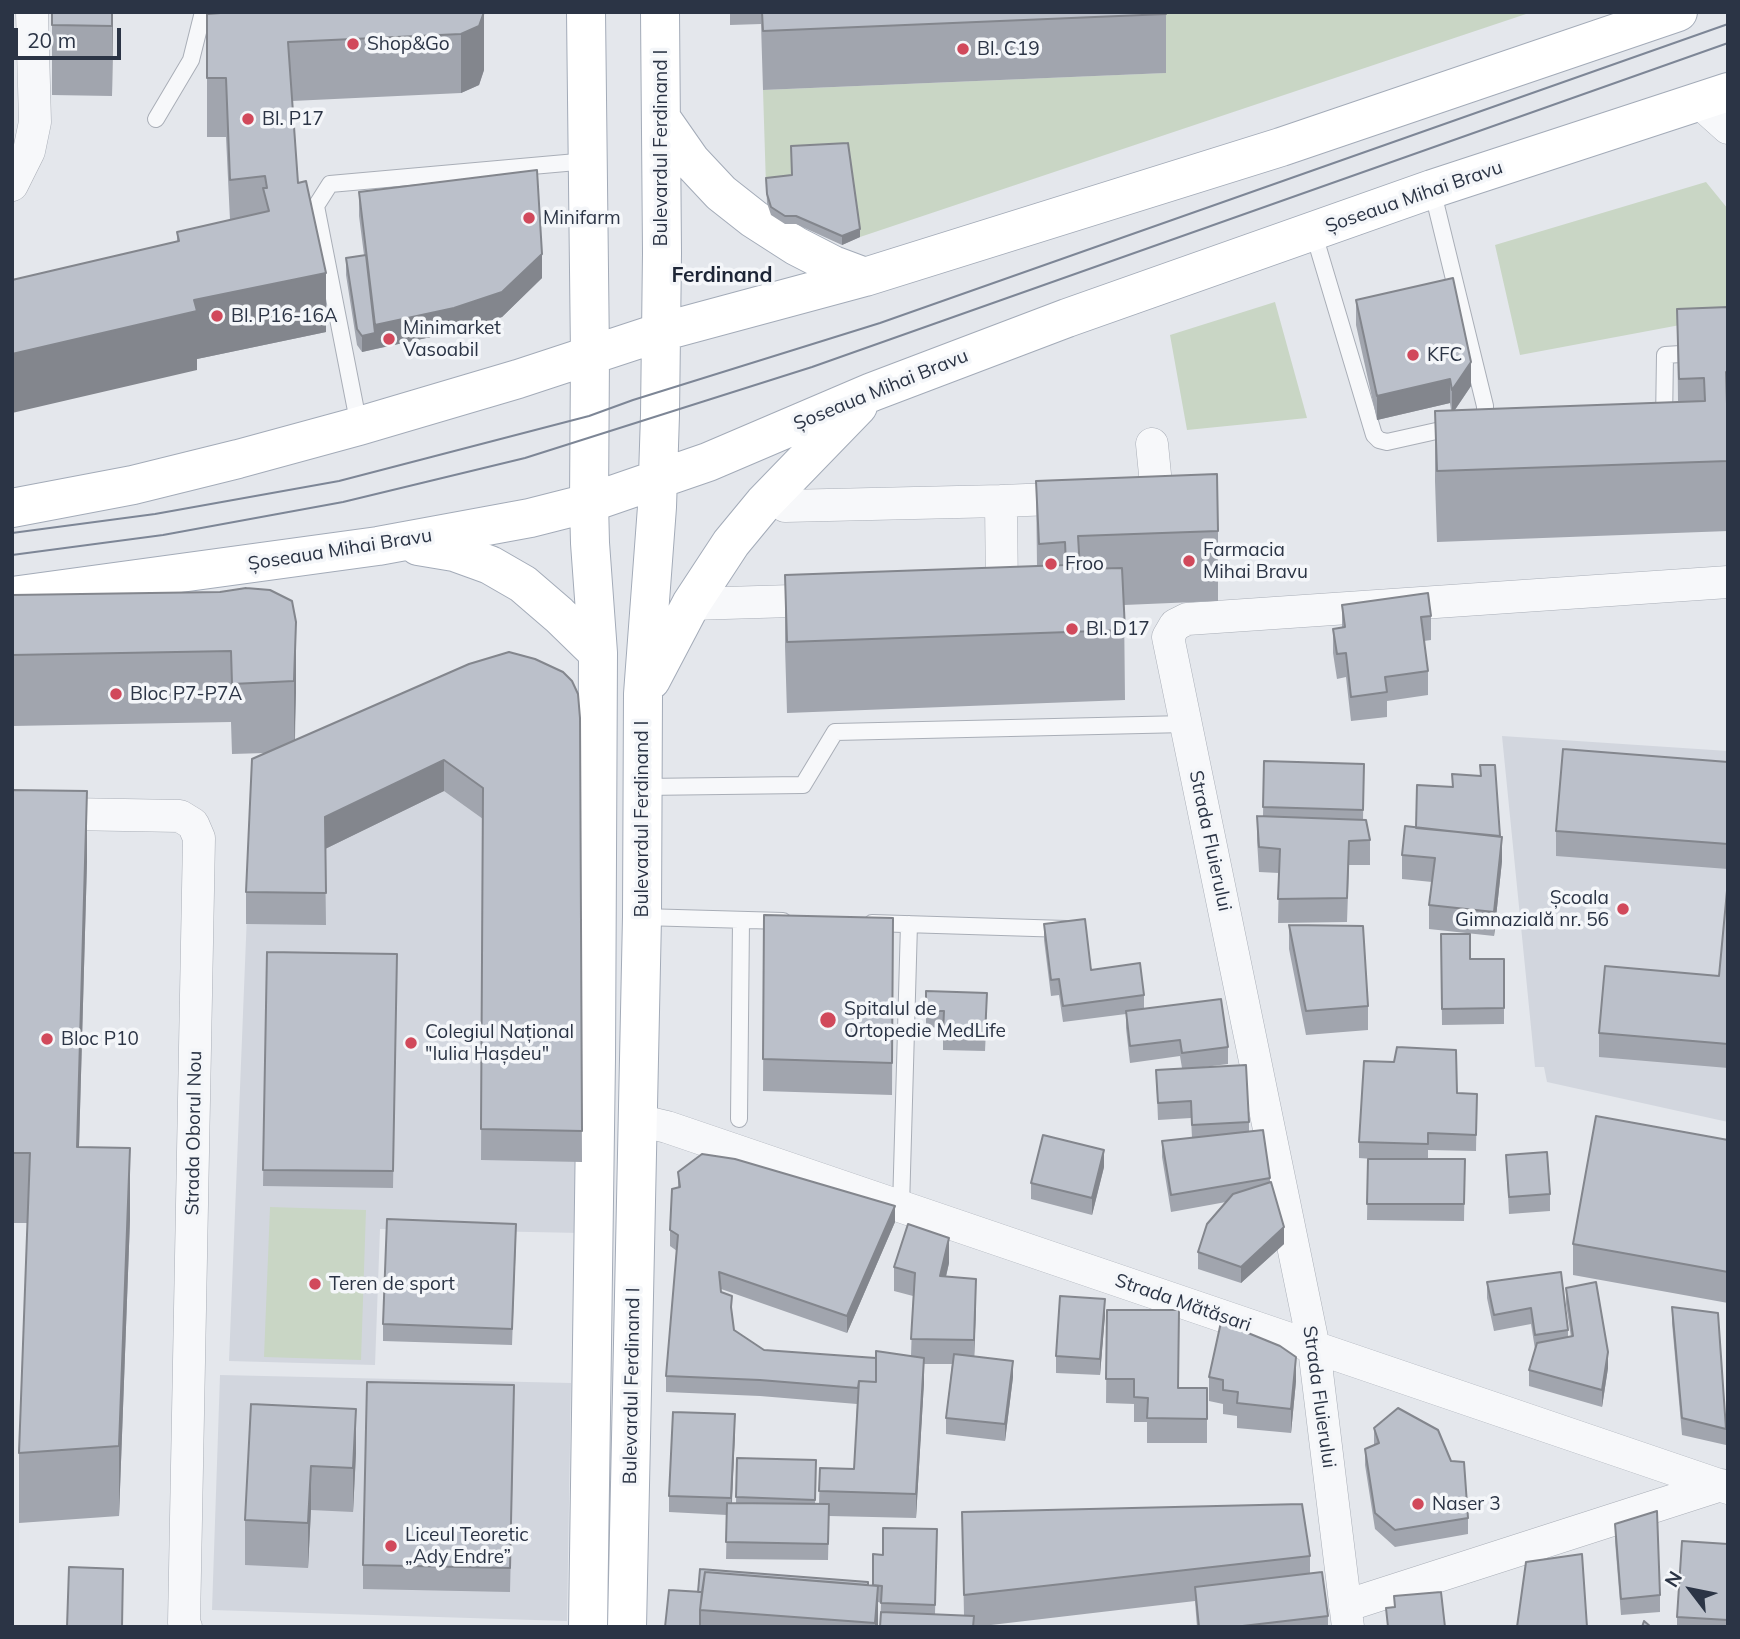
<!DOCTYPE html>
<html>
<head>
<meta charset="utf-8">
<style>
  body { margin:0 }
  #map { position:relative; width:1740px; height:1639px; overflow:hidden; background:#e4e7ec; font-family:Mulish,sans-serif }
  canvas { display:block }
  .frame { position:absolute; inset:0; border:14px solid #2b3445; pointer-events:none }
  .north { position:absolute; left:1656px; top:1555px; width:70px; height:70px; -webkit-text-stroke:5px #f4f6f9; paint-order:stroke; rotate:302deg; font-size:19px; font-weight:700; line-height:28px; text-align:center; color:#2b3445 }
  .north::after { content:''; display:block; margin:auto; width:24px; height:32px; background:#2b3445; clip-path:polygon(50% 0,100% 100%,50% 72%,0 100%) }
  .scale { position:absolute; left:14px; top:28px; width:107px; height:32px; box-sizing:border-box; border:4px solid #2b3445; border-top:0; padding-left:9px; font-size:21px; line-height:24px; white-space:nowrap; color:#2b3445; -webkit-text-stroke:5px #f4f6f9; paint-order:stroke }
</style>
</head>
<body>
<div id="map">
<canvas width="1740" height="1639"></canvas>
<div class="frame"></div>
<div class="north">N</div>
<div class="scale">20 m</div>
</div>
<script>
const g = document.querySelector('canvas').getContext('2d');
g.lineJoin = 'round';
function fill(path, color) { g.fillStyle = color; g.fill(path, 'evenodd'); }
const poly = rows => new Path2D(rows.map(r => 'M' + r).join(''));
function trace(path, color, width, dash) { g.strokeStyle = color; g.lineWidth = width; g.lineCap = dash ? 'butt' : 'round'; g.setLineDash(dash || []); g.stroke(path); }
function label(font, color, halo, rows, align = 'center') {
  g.font = font + ' Mulish,sans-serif'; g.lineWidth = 7; g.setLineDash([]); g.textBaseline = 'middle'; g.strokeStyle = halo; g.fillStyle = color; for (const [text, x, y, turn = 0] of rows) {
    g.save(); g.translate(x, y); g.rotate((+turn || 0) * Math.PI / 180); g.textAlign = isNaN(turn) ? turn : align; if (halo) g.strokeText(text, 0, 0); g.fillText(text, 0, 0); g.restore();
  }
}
const built = poly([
  [563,703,581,1233,380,1229,375,1365,229,1361,252,790],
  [1502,736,1728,751,1728,1122,1547,1082,1544,1067,1535,1067],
  [220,1375,571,1383,567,1621,212,1610]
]);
const green = poly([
  [1163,12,1532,12,860,237,848,152,792,183,766,186,763,90,1165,73],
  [1706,182,1728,209,1728,316,1520,355,1495,245],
  [1275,302,1307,418,1187,430,1170,335],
  [270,1207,366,1210,361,1360,264,1357]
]);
const lane = poly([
  [156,119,191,60,203,12],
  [1313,231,1374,435,1379,440,1387,442,1481,421,1485,415,1485,406,1432,189],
  [1664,422,1665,355,1728,351],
  [359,426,316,206,330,184,588,161],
  [643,787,803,785,835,732,1186,724],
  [642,917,783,921],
  [872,923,1066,929],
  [739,1119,741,920],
  [901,1207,909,924]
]);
const street = poly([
  [1699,102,1728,128],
  [12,185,29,151,35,122,32,12],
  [1133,496,1157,495,1152,444],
  [785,506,1001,501],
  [987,595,1002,595,1001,501,1078,498],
  [691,604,826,600],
  [12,813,180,816,193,824,199,838,184,1623,186,1627],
  [637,1120,667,1127,1728,1488],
  [1345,1606,1721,1485],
  [1348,1627,1314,1348,1168,637,1175,625,1187,619,1728,582]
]);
const primary = poly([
  [586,12,590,356,589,503,590,543,598,653,596,1059,588,1627],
  [661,118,691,161,721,193,754,219,796,246,833,265,865,277],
  [12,508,133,485,238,459,359,426,518,379,661,332,865,277,1281,147,1678,12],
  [418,546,454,552,490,565,523,584,559,615,598,653],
  [12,596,378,546,530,518,589,503,708,462,872,392,1067,318,1432,189,1728,92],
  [651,680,691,604,731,543,764,503,858,406],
  [627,1627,642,917,643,694,657,507,660,415,662,253,660,12]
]);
const tram = poly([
  [12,533,155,514,339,481,589,416,633,400,880,323,1728,24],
  [12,555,163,535,343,502,525,458,812,367,1728,43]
]);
const wall = poly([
  [52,12,113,12,112,96,52,95],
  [484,12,484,70,479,85,461,93,292,101,298,183,326,332,197,359,197,370,177,241,177,232,230,220,226,137,207,137,207,14],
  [730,12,1166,12,1166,73,763,90,761,24,730,25],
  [766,178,860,237,842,245,796,224,785,224,771,215,767,203],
  [359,192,542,278,502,317,454,332,362,352,357,345,346,275,346,258,364,255,359,216],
  [1356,300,1471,386,1455,410,1678,402,1677,309,1728,307,1728,531,1437,542,1435,481,1435,411,1451,410,1450,403,1377,420,1356,325],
  [1036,481,1218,531,1218,601,1124,605,1125,700,787,713,785,646,785,575,1037,566],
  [12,595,292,601,296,692,295,740,580,718,582,1162,481,1160,483,819,444,791,325,849,326,925,246,924,246,892,265,753,232,754,231,722,12,726],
  [1342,605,1431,616,1431,640,1424,641,1428,671,1428,695,1387,701,1387,717,1351,721,1346,677,1337,679,1333,653,1333,629,1342,627],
  [1264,761,1364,764,1363,820,1370,840,1370,865,1349,865,1347,922,1278,923,1279,873,1259,872,1257,840,1257,816,1263,816],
  [1728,762,1728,869,1556,856,1556,831],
  [1480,765,1500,836,1502,861,1494,936,1429,929,1429,905,1432,882,1402,879,1402,855,1416,828,1452,786,1452,774,1480,776],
  [12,790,87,861,79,1147,130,1219,119,1516,19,1523,19,1453,28,1223,12,1223],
  [1728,880,1728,1068,1599,1057,1599,1033,1719,976],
  [764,915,893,918,892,1095,763,1091],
  [1044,924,1091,970,1144,995,1144,1009,1228,1047,1228,1064,1204,1067,1249,1122,1249,1131,1270,1178,1270,1183,1284,1244,1241,1283,1198,1269,1198,1252,1226,1202,1171,1212,1162,1157,1162,1141,1192,1138,1191,1118,1158,1120,1156,1070,1182,1068,1180,1056,1130,1063,1126,1028,1126,1014,1063,1022,1059,995,1051,996,1044,940],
  [1289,925,1368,1006,1368,1030,1306,1035,1289,949],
  [1441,934,1470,959,1504,959,1504,1024,1442,1025],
  [267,952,397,954,393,1188,263,1186],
  [987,1009,985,1051,943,1050,943,1028,926,1027,926,1011],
  [1457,1093,1477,1094,1476,1151,1428,1150,1428,1159,1465,1159,1464,1221,1367,1220,1368,1159,1373,1159,1359,1158,1359,1142],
  [1728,1140,1728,1303,1573,1275,1573,1244],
  [1506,1155,1550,1194,1550,1211,1509,1214],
  [1104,1167,1092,1215,1031,1199,1031,1183],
  [678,1172,895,1222,847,1333,721,1289,721,1292,732,1313,734,1330,764,1350,876,1358,911,1356,913,1296,894,1291,894,1267,949,1263,946,1277,976,1303,974,1356,1013,1377,1005,1441,946,1434,946,1418,952,1364,924,1364,924,1382,916,1518,829,1516,828,1560,726,1559,727,1515,669,1512,669,1496,735,1431,732,1503,736,1503,737,1458,816,1477,815,1504,819,1504,820,1468,854,1469,857,1404,760,1396,666,1392,666,1376,677,1251,670,1246,670,1230,678,1188],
  [516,1240,512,1345,383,1341,383,1324],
  [1487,1282,1568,1330,1568,1337,1571,1337,1566,1304,1566,1288,1608,1368,1602,1407,1529,1386,1529,1370,1535,1349,1531,1324,1494,1331,1487,1298],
  [1672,1307,1726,1429,1726,1445,1682,1435,1672,1323],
  [1107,1310,1178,1388,1207,1388,1207,1443,1147,1443,1147,1422,1134,1422,1134,1404,1106,1403],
  [1105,1315,1100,1375,1056,1373,1056,1356],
  [1209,1377,1296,1381,1291,1433,1237,1428,1237,1416,1223,1414,1223,1404,1209,1401],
  [251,1404,356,1453,353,1512,311,1510,308,1568,245,1565,245,1520],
  [514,1409,510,1592,363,1589,363,1565],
  [1374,1428,1468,1518,1468,1534,1395,1547,1375,1529,1365,1465,1365,1449,1374,1445],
  [962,1512,1310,1556,1310,1573,1328,1616,1328,1627,1197,1627,1195,1601,974,1627,880,1627,881,1603,878,1602,878,1627,665,1627,698,1592,873,1585,883,1555,937,1529,935,1614,964,1616],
  [1615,1524,1660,1595,1660,1612,1621,1615,1615,1541],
  [1728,1544,1728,1627,1677,1627,1677,1617]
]);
const shadedWall = poly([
  [112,12,113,12,112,96],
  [484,12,484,70,479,85,461,93,461,34],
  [860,229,860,237,842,245,842,236],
  [542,254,542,278,502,317,454,332,375,349,375,325],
  [326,273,326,332,197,359,197,370,12,413,12,354,194,300],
  [375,333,375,349,362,352,362,336],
  [1471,362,1471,386,1452,414,1452,390],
  [1450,379,1450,403,1377,420,1377,396],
  [296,622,296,692,294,752,294,681],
  [444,760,444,791,325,849,325,817],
  [87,791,87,861,77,1217,77,1147],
  [1502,837,1502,861,1494,936,1494,912],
  [130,1148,130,1219,119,1516,119,1446],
  [1104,1150,1104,1167,1092,1215,1092,1198],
  [895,1206,895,1222,847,1333,847,1316],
  [1284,1227,1284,1244,1241,1283,1241,1267],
  [949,1238,949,1263,940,1301,940,1276],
  [976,1279,976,1303,974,1364,974,1340],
  [1105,1299,1105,1315,1100,1375,1100,1359],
  [1608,1352,1608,1368,1602,1407,1602,1390],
  [1296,1357,1296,1381,1291,1433,1291,1409],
  [924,1358,924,1382,916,1518,916,1494],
  [1013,1361,1013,1377,1005,1441,1005,1424],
  [356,1409,356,1453,353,1512,353,1468],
  [735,1414,735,1431,731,1515,731,1498],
  [311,1466,311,1510,308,1568,308,1523],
  [878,1586,878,1627,875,1627,875,1623]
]);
const building = poly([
  [52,12,112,12,112,26,52,25,52,12],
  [234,12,484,12,479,26,461,34,288,42,298,183,306,181,326,273,194,300,197,311,12,354,12,280,179,241,177,232,269,211,263,188,267,188,265,176,230,180,226,78,207,78,207,14,234,12],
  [762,12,1166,12,1166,14,763,31,762,12],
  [848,143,860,229,842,236,796,216,785,216,771,207,767,194,766,178,792,175,791,146,848,143],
  [537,170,542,254,502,292,454,308,375,325,359,192,537,170],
  [366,255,375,333,362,336,357,329,346,258,366,255],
  [1453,278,1471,362,1452,390,1450,379,1377,396,1356,300,1453,278],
  [1728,307,1728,372,1726,372,1727,404,1728,404,1728,461,1437,471,1435,411,1705,401,1704,378,1679,379,1677,309,1728,307],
  [1217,474,1218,531,1078,536,1080,569,1122,568,1125,630,787,642,785,575,1066,565,1065,542,1039,544,1036,481,1217,474],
  [246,588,270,590,292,601,296,622,294,681,232,684,231,651,12,655,12,595,220,592,246,588],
  [1428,593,1431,616,1421,617,1428,671,1385,677,1387,692,1351,697,1346,653,1337,654,1333,629,1345,627,1342,605,1428,593],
  [509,652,535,659,563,672,572,681,578,694,580,718,582,1131,481,1129,483,788,444,760,325,817,326,893,246,892,252,759,469,664,509,652],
  [1563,749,1728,762,1728,844,1556,831,1563,749],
  [1264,761,1364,764,1363,810,1263,807,1264,761],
  [1480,765,1495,765,1500,836,1416,828,1417,785,1453,787,1452,774,1481,776,1480,765],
  [12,790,87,791,77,1147,130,1148,119,1446,19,1453,30,1153,12,1153,12,790],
  [1257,816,1366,820,1370,840,1349,841,1347,898,1278,899,1280,849,1259,847,1257,816],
  [1405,826,1502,837,1494,912,1429,905,1435,858,1402,855,1405,826],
  [1728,880,1728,1044,1599,1033,1605,966,1719,976,1728,880],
  [764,915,893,918,892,1063,763,1059,764,915],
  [1085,919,1091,970,1140,963,1144,995,1063,1006,1059,979,1051,980,1044,924,1085,919],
  [1289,925,1363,926,1368,1006,1306,1011,1289,925],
  [1441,934,1470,934,1470,959,1504,959,1504,1008,1442,1009,1441,934],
  [267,952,397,954,393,1171,263,1170,267,952],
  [926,991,987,993,985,1035,943,1033,944,1011,926,1011,926,991],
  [1221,999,1228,1047,1182,1053,1180,1040,1130,1046,1126,1011,1221,999],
  [1397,1047,1456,1050,1457,1093,1477,1094,1476,1135,1428,1133,1428,1144,1359,1142,1364,1061,1394,1062,1397,1047],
  [1246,1065,1249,1122,1192,1125,1191,1101,1158,1103,1156,1070,1246,1065],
  [1596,1116,1728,1140,1728,1272,1573,1244,1596,1116],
  [1263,1130,1270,1178,1171,1195,1162,1141,1263,1130],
  [1043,1135,1104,1150,1092,1198,1031,1183,1043,1135],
  [1547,1152,1550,1194,1509,1197,1506,1155,1547,1152],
  [702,1154,735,1159,895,1206,847,1316,719,1272,721,1292,732,1296,731,1307,734,1330,764,1350,876,1358,876,1382,859,1381,858,1388,760,1380,666,1376,678,1235,670,1230,672,1189,680,1187,678,1172,702,1154],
  [1368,1159,1465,1159,1464,1204,1367,1204,1368,1159],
  [1271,1182,1284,1227,1241,1267,1198,1252,1207,1224,1233,1194,1271,1182],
  [387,1219,516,1224,512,1329,383,1324,387,1219],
  [908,1224,949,1238,940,1276,976,1279,974,1340,911,1339,915,1273,894,1267,908,1224],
  [1561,1272,1568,1330,1535,1335,1531,1308,1494,1315,1487,1282,1561,1272],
  [1596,1282,1608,1352,1602,1390,1529,1370,1537,1343,1573,1336,1566,1288,1596,1282],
  [1060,1296,1105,1299,1100,1359,1056,1356,1060,1296],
  [1672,1307,1718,1313,1726,1429,1682,1418,1672,1307],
  [1107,1310,1179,1310,1178,1388,1207,1388,1207,1419,1147,1418,1148,1398,1134,1397,1134,1379,1106,1379,1107,1310],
  [1221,1322,1280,1346,1296,1357,1291,1409,1237,1403,1238,1392,1223,1390,1223,1380,1209,1377,1221,1322],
  [876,1351,924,1358,916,1494,819,1491,820,1468,854,1469,859,1381,876,1382,876,1351],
  [954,1354,1013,1361,1005,1424,946,1418,954,1354],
  [367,1382,514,1385,510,1568,363,1565,367,1382],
  [251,1404,356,1409,353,1468,311,1466,308,1523,245,1520,251,1404],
  [1398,1408,1438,1430,1451,1461,1464,1462,1468,1518,1395,1530,1375,1513,1365,1449,1379,1443,1374,1428,1398,1408],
  [673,1412,735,1414,731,1498,669,1496,673,1412],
  [737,1458,816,1460,815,1500,736,1497,737,1458],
  [727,1503,829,1504,828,1544,726,1542,727,1503],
  [1302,1504,1310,1556,964,1595,962,1512,1302,1504],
  [1657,1511,1660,1595,1621,1599,1615,1524,1657,1511],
  [883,1528,937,1529,935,1605,881,1603,882,1586,873,1585,873,1554,883,1555,883,1528],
  [1682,1541,1728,1544,1728,1620,1677,1617,1682,1541],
  [1582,1554,1587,1627,1517,1627,1526,1562,1582,1554],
  [69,1567,123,1569,122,1627,67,1627,69,1567],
  [700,1569,868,1582,868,1585,705,1572,702,1592,698,1592,700,1569],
  [705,1572,878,1586,875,1623,700,1610,705,1572],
  [1322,1572,1328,1616,1234,1627,1199,1627,1195,1587,1322,1572],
  [669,1590,702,1592,700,1610,700,1627,665,1627,669,1590],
  [1441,1592,1445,1627,1388,1627,1386,1608,1395,1607,1394,1596,1441,1592],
  [881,1612,974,1616,973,1627,880,1627,881,1612],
  [1644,1621,1651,1627,1642,1627,1644,1621]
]);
const markers = [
  [353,44,7,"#d1495b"],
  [963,49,7,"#d1495b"],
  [248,119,7,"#d1495b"],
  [529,218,7,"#d1495b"],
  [217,316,7,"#d1495b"],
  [389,339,7,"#d1495b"],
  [1413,355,7,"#d1495b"],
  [1189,561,7,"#d1495b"],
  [1051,564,7,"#d1495b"],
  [1072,629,7,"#d1495b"],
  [116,694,7,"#d1495b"],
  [1623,909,7,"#d1495b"],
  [828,1020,9,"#d1495b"],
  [47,1039,7,"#d1495b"],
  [411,1043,7,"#d1495b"],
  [315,1284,7,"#d1495b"],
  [1418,1504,7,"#d1495b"],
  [391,1546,7,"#d1495b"]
];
const poiNames = [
  ["Shop&Go",367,44],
  ["Bl. C19",977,49],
  ["Bl. P17",262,119],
  ["Minifarm",543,218],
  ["Bl. P16-16A",231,316],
  ["Minimarket",403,328],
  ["Vasoabil",403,350],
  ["KFC",1427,355],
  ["Farmacia",1203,550],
  ["Mihai Bravu",1203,572],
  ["Froo",1065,564],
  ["Bl. D17",1086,629],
  ["Bloc P7-P7A",130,694],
  ["Școala",1609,898,"right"],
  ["Gimnazială nr. 56",1609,920,"right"],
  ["Spitalul de",844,1009],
  ["Ortopedie MedLife",844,1031],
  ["Colegiul Național",425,1032],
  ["\"Iulia Hașdeu\"",425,1054],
  ["Bloc P10",61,1039],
  ["Teren de sport",329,1284],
  ["Naser 3",1432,1504],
  ["Liceul Teoretic",405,1535],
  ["„Ady Endre”",405,1557]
];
const streetNames = [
  ["Bulevardul Ferdinand I",661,148,-90],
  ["Șoseaua Mihai Bravu",1414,197,-19],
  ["Șoseaua Mihai Bravu",881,390,-22],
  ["Șoseaua Mihai Bravu",340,550,-9],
  ["Bulevardul Ferdinand I",642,819,-90],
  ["Strada Fluierului",1210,841,78],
  ["Strada Oborul Nou",194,1133,-89],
  ["Strada Mătăsari",1183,1303,19],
  ["Bulevardul Ferdinand I",632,1386,-89],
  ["Strada Fluierului",1319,1397,82]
];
const neighbourhoodNames = [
  ["Ferdinand",722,276]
];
fill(built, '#d2d6de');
fill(green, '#c9d6c5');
trace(lane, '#a9aeb7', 18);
trace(street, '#a9aeb7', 33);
trace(primary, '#a3abb8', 40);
trace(lane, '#f7f8fa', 16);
trace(street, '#f7f8fa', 32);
trace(primary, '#fff', 38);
trace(tram, '#7d8696', 2);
fill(wall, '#a1a5ae');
fill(shadedWall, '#83868d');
fill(building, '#bbc0ca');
trace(building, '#83868d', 2);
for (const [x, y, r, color] of markers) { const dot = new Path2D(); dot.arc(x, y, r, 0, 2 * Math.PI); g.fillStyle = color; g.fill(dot); trace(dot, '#f4f6f9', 2.5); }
label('19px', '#2b3445', '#f4f6f9', poiNames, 'left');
label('19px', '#2b3445', '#f4f6f9', streetNames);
label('bold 21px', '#1d2536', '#f4f6f9', neighbourhoodNames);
</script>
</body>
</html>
